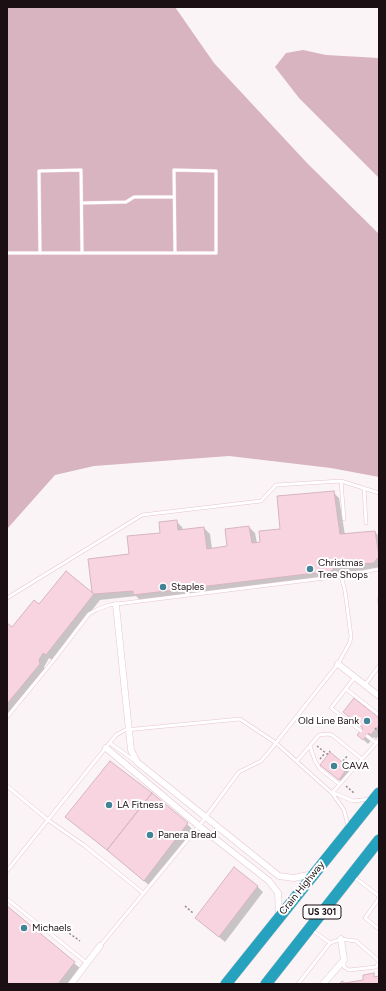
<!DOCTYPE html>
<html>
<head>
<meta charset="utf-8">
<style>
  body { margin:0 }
  #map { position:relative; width:386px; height:991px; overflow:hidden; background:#fbf4f6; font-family:Figtree,sans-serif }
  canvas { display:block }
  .frame { position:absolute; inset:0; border:8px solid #1b0f13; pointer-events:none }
</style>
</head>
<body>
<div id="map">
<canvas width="386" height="991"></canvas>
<div class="frame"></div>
</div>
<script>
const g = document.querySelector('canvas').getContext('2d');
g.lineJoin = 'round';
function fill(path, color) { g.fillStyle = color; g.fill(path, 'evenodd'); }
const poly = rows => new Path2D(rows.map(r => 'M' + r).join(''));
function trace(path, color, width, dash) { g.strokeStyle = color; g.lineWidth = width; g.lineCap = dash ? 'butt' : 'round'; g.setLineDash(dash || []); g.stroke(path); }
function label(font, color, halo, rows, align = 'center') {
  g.font = font + ' Figtree,sans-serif'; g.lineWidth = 4; g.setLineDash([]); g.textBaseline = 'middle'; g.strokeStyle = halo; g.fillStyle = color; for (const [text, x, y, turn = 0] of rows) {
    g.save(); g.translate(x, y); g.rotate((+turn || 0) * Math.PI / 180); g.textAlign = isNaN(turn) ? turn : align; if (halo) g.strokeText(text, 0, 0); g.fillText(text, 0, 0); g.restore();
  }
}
const forest = poly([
  [7,7,175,7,214,63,307,163,379,234,379,477,331,468,229,456,94,466,55,475,7,529],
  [303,50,326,55,379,58,379,178,299,98,275,67,286,53]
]);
const shadow = poly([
  [333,492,339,498,345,535,375,532,379,536,379,568,340,573,338,577,140,600,136,596,100,600,52,660,49,658,44,667,45,670,7,717,7,624,12,628,39,605,94,594,89,560,130,555,161,533,176,521,182,527,183,530,204,528,210,534,212,549,228,547,249,527,255,533,257,543,261,543],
  [348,716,379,719,379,735,376,739,374,737,368,744,363,739,364,729],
  [347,768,352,772,343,783,326,769],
  [67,817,187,824,193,830,150,886],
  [257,886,263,892,225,942,203,924],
  [7,908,81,969,68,984,7,984]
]);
const building = poly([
  [334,491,340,534,375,531,379,556,374,563,334,567,332,571,133,595,133,591,94,594,92,592,88,559,129,554,127,536,160,533,159,522,177,520,178,530,204,527,207,549,227,546,225,529,249,526,252,543,260,542,259,531,280,529,277,496,334,491],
  [66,571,94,594,46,655,43,653,39,660,40,664,7,704,7,623,12,627,34,600,39,604,66,571],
  [354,698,379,718,379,725,371,735,369,733,363,740,357,735,363,728,343,712,354,698],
  [330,752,348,767,339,780,320,765,330,752],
  [110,761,152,793,107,850,65,817,110,761],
  [152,793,188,823,144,881,107,850,152,793],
  [234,867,258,886,219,937,195,918,234,867],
  [7,906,75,962,58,984,7,984,7,906],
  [374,973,374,977,379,976,379,984,339,984,342,981,345,983,363,980,363,975,374,973]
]);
const path = poly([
  [375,728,379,732],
  [317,746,327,754,330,751],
  [320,759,325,753],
  [343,761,348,755],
  [346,786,354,793],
  [185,906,193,913],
  [66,931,80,941]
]);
const lane = poly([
  [82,203,126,202,134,197,174,197],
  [7,253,216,253,216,171,174,170,175,253],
  [40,253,39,171,81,170,82,253],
  [341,481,344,519],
  [364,488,366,523],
  [341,576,379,569],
  [7,598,142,515,261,501,276,485,341,481,379,493],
  [379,599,379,602],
  [355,677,331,708,361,731],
  [365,685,379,666],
  [346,689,379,715],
  [7,717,53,661,89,614,96,610,109,605,341,576,345,591,351,636,350,642,338,664,268,753,261,761,239,772,199,826,100,946],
  [367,736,376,743],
  [110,743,135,761],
  [310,746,315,761,320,769,339,784],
  [297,761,319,735,328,734,332,735,362,759],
  [7,786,48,820,85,846,143,893],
  [332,793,379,740],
  [334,793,353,801,370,799],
  [7,871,116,735,125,730,240,719,276,743,332,793,344,810,348,826],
  [353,876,379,896,378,900,365,918,379,929],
  [7,899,87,963],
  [312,930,330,943],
  [298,984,330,943,341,939,356,941,378,960,378,964,376,967,349,970,344,967,344,962]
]);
const street = poly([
  [116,605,131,750,137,762,279,876,294,878,313,874],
  [338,664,379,696],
  [106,748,199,826,269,881,278,893,279,916],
  [71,984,100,946],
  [323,984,344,960,341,939]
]);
const highway = poly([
  [226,984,379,793],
  [266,984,379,840]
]);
const markers = [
  [310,569,4,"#428496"],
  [163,587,4,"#428496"],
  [367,721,4,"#428496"],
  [334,766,4,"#428496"],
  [109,805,4,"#428496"],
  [150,835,4,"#428496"],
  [24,928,4,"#428496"]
];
const shields = [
  [322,912,38]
];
const shieldNames = [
  ["US 301",322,912]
];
const poiNames = [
  ["Christmas",318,563],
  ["Tree Shops",318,575],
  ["Staples",171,587],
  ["Old Line Bank",359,721,"right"],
  ["CAVA",342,766],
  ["LA Fitness",117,805],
  ["Panera Bread",158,835],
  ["Michaels",32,928]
];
const streetNames = [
  ["Crain Highway",302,888,-51]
];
fill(forest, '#d8b3c0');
fill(shadow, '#0003');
fill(building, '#f8d4e1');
trace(building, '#d6b4c0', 1);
trace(lane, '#e7c4d0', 4);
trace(street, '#e7c4d0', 7);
trace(highway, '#d1cfd0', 12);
trace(path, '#938a8d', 1.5, [2, 2]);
trace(lane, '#fff', 3);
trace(street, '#fff', 6);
trace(highway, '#26a2bf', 11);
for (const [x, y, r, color] of markers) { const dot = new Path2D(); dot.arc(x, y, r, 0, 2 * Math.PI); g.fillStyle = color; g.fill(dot); trace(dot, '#fff', 1.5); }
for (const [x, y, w] of shields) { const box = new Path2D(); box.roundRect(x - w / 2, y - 7, w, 14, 3); g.fillStyle = '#fff'; g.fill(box); trace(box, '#1b0f13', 1); }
label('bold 9px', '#1b0f13', null, shieldNames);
label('10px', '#1b0f13', '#fff', poiNames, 'left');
label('10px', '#1b0f13', '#fff', streetNames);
</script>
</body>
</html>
